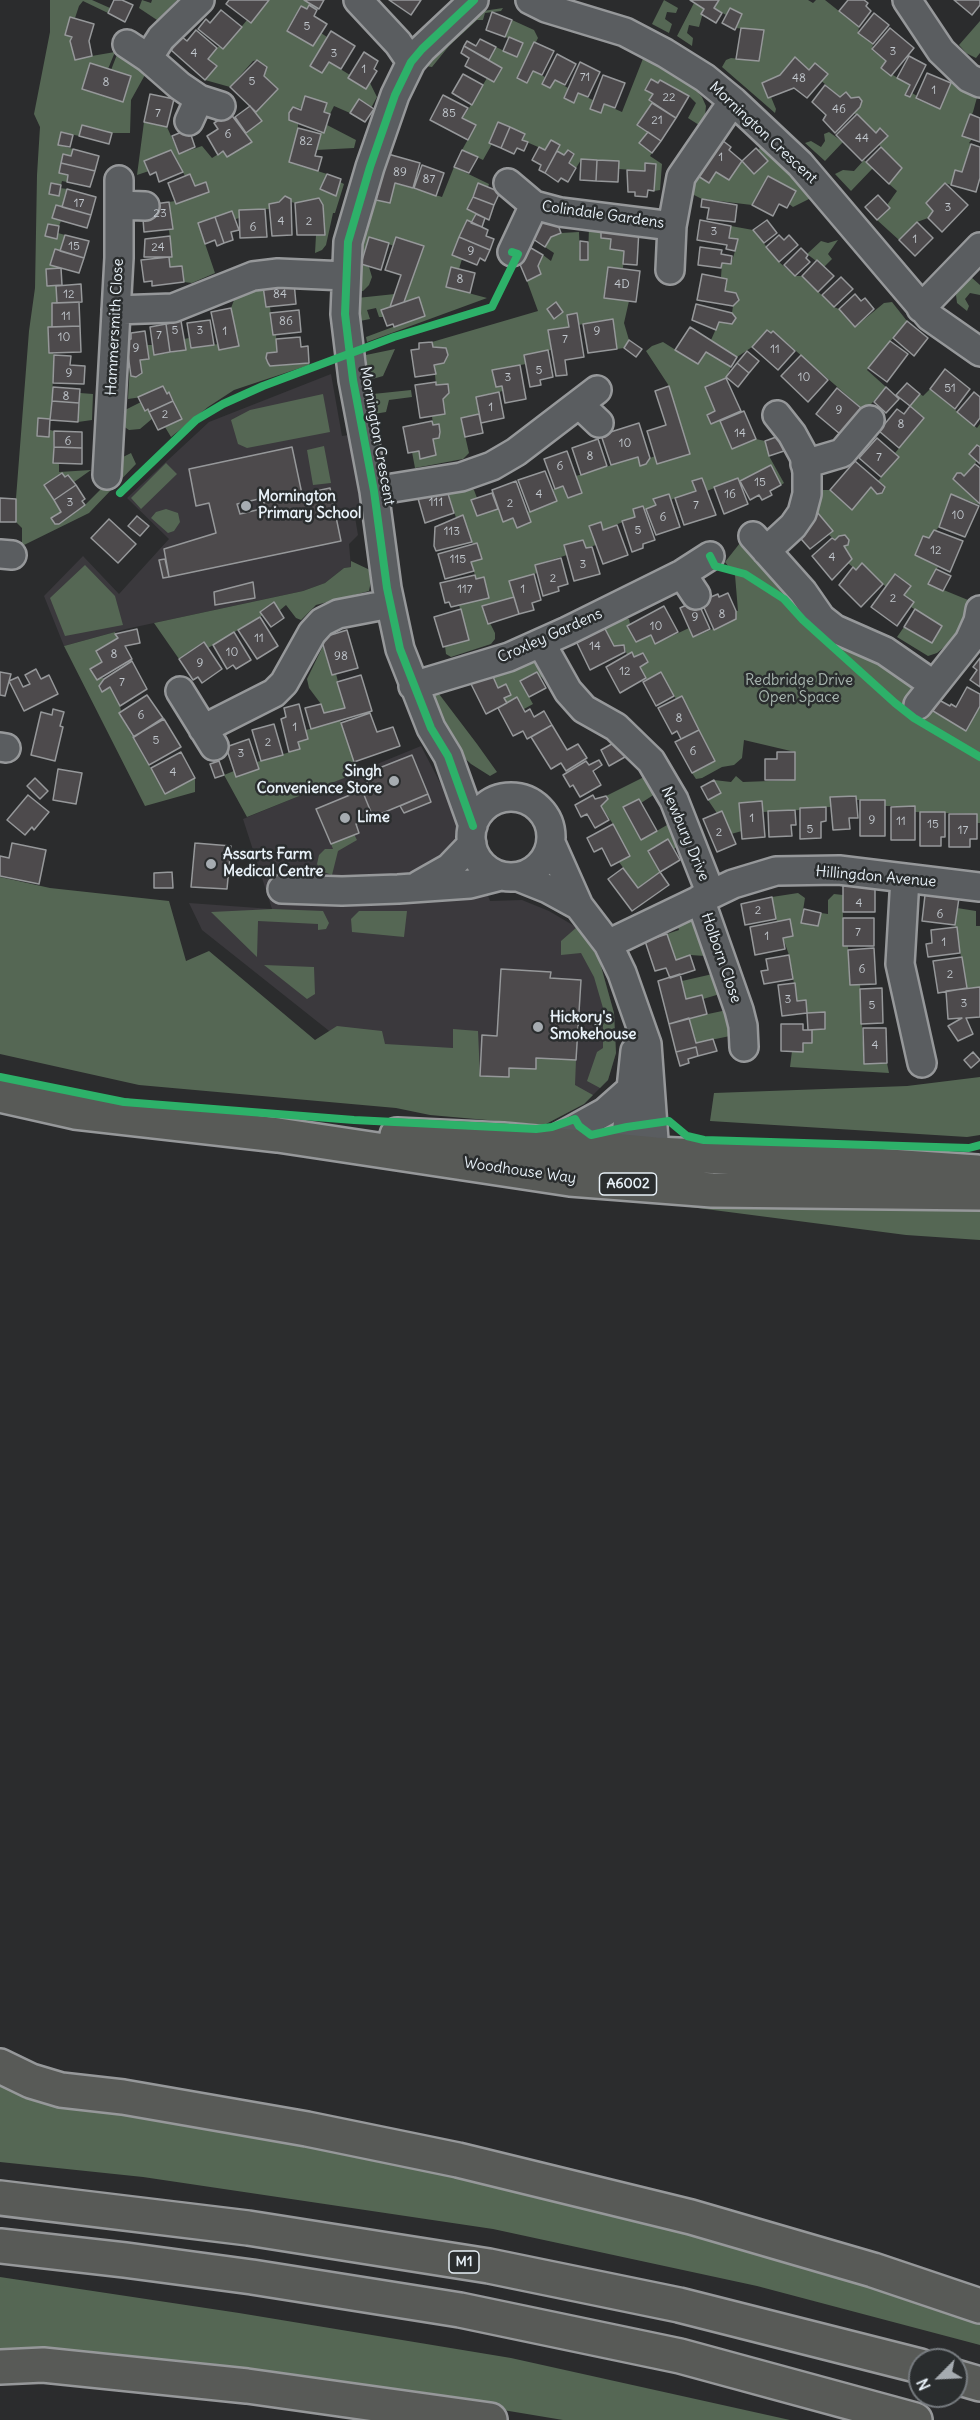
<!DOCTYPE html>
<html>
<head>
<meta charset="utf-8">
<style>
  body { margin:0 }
  #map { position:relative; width:980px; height:2420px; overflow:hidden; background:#2b2c2d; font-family:Delius,sans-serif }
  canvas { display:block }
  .north { position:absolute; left:908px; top:2348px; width:60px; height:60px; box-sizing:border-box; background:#2a2d2e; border:2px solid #767b7f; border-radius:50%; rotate:246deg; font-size:16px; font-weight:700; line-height:24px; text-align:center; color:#e8f1f8 }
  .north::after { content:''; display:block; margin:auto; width:21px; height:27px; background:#a6acb1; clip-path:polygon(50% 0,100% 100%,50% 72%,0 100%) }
</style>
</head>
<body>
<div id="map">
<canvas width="980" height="2420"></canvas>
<div class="north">N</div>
</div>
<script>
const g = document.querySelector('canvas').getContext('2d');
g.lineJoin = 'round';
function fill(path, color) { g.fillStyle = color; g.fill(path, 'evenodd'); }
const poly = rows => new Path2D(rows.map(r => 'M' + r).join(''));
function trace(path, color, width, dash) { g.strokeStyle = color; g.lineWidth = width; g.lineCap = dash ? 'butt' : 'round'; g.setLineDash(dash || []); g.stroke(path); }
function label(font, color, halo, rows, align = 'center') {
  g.font = font + ' Delius,sans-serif'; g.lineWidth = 5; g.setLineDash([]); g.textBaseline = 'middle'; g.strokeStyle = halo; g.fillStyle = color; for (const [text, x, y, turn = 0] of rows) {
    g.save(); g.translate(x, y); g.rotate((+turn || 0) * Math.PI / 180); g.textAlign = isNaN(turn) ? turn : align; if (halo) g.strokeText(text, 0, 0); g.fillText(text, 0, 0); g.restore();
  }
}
const built = poly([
  [331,374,342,436,349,435,360,502,354,511,358,535,349,544,351,567,344,568,325,583,303,591,126,629,64,646,44,596,83,556,119,594,169,539,127,498,209,422],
  [421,746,461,823,490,901,522,900,549,911,576,927,599,959,614,1013,616,1053,608,1080,584,1104,544,1125,435,1115,202,930,189,903,272,909,243,819]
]);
const green = poly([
  [50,0,92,0,110,8,108,13,83,1,79,6,75,18,70,17,71,41,74,59,115,52,108,69,90,63,82,89,123,102,131,76,111,70,118,52,146,73,131,100,130,133,112,133,82,125,79,136,61,132,59,145,73,149,67,182,62,181,61,185,51,183,49,193,60,188,67,189,62,207,56,205,52,218,61,221,59,226,48,224,45,236,56,239,58,233,65,235,60,251,55,250,50,264,61,268,47,269,47,286,56,286,57,303,52,303,52,327,48,327,49,353,53,353,54,355,52,401,50,419,38,419,37,436,49,437,50,430,54,431,53,463,59,463,59,472,91,470,74,482,69,475,65,477,54,500,61,512,52,518,54,524,59,524,85,505,110,480,117,460,131,453,136,464,89,513,22,546,22,528,16,522,16,498,29,331,35,288,37,175,40,127,34,114,50,32],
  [142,0,151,3,152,0,177,0,157,20,139,8],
  [269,0,304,0,310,4,307,9,301,6,287,30,313,46,321,33,327,37,310,66,322,73,329,62,350,75,348,78,366,89,370,83,377,97,371,108,359,100,350,113,334,106,330,114,294,107,289,113,289,120,298,124,298,128,289,162,327,174,321,189,336,195,340,182,344,184,335,213,333,213,326,245,322,250,315,253,316,235,325,235,323,205,319,198,295,203,291,202,291,199,285,196,270,209,240,210,240,218,235,219,232,211,198,223,215,273,192,283,184,282,182,266,170,267,169,257,172,256,169,230,173,229,169,202,175,201,176,204,209,191,206,183,195,186,191,175,185,176,171,150,145,161,149,171,137,175,144,122,167,127,179,154,202,146,212,158,223,151,227,157,251,142,246,133,261,121,250,106,256,112,278,89,264,76,267,67,257,60,253,61,230,87,205,80,217,66,208,59,219,46,223,49,247,20,251,23],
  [664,0,678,8,676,13,667,12,665,19,672,24,669,33,652,24],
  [719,0,808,0,813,3,816,0,825,0,859,27,858,33,873,44,872,50,886,61,881,68,910,85,906,95,909,97,912,93,917,96,916,99,939,109,953,78,979,90,973,112,962,135,972,139,969,143,971,144,962,172,955,170,951,185,945,183,926,203,933,211,928,218,917,222,899,240,877,220,889,208,887,205,897,191,889,184,902,168,879,145,888,135,881,128,876,133,854,113,860,107,862,101,859,97,851,98,846,92,840,97,795,58,780,75,762,83,768,98,771,97,776,109,775,113,722,67,726,60,731,58,759,61,764,31,736,28,742,14,731,8,726,15,714,8],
  [694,3,704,9,699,27,689,25,687,33,693,38,692,46,677,36],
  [503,8,501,11,485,13,483,20,477,20,449,46,432,67,425,66,444,43,483,11],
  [512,20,534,30,538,38,517,79,527,83,533,71,545,77,542,84,550,88,555,80,568,88,564,98,574,103,578,93,593,100,590,109,601,113,604,104,622,112,644,56,694,88,702,97,706,106,705,116,699,125,688,118,696,103,689,96,660,80,658,83,651,79,645,89,653,94,649,100,652,103,637,125,648,132,640,143,652,153,650,156,662,164,660,190,654,191,645,163,645,171,619,169,619,161,581,160,576,168,569,163,574,154,568,150,564,155,557,151,560,145,551,140,545,150,522,140,525,134,498,122,489,142,492,144,483,160,462,150,476,125,463,118,487,78,494,82,502,68,489,60,496,47,517,57,523,43,505,37],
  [980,21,980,53,976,58,966,53,959,45],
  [327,125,356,140,354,148,316,150,321,132,324,132],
  [829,132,843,142,825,161,805,143,811,141,821,147,825,141,824,134],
  [763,145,810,196,809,199,793,207,789,204,796,191,769,176,752,205,702,199,692,194,698,176,709,183,716,172,729,180,742,161,754,174,768,161,758,150],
  [864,160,873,168,851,191,835,174,843,170,854,171],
  [454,167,489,184,488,187,478,184,467,209,476,214,471,222,466,221,459,237,462,259,459,269,451,267,446,287,487,298,367,342,366,337,425,315,419,297,404,302,424,246,397,237,394,246,369,237,361,264,369,267,372,277,369,285,363,291,355,292,362,235,367,233,376,200,390,203,395,183,442,197],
  [731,226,753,230,779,262,795,276,802,276,834,307,839,309,855,327,884,303,892,302,907,321,867,370,886,387,865,411,773,331,771,333,767,330,752,347,737,357,711,340,719,322,735,318,732,313,733,306,739,300,736,293,725,291,727,280,721,277,722,263,731,264,735,251,737,239,729,238],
  [589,227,601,227,601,238,611,239,610,249,624,251,623,269,608,268,604,298,629,301,624,323,629,340,624,348,617,349,613,319,578,325,577,313,567,315,569,327,548,330,551,350,524,355,526,364,493,370,496,387,502,386,503,391,476,397,479,414,461,418,469,453,463,459,415,468,412,452,419,451,420,458,436,455,433,439,439,438,440,432,439,424,433,425,432,416,445,414,443,399,449,393,448,384,436,385,434,365,444,362,448,355,446,348,433,347,432,342,538,311,527,281,541,274,538,266,543,255,551,261,554,253,545,247,551,237,561,233,579,232,580,259,588,259],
  [838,240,828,254,832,259,824,267,807,254,821,241,828,243],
  [971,277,980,285,980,295,970,293,965,299,969,306,967,311,957,303,956,295,962,284],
  [263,286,266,307,270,307,273,335,276,335,277,352,267,353,266,358,268,363,271,366,309,363,309,365,234,390,208,407,171,437,165,427,182,419,170,393,128,399,130,364,132,376,136,377,142,373,140,360,148,359,147,345,153,345,155,355,186,350,184,339,189,338,191,348,218,344,219,350,239,346,231,308,234,300,240,290],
  [395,294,390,307,384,317,379,317,376,308,367,310,370,319,360,321,357,298],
  [663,342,698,364,706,352,731,367,726,378,705,387,715,411,707,415,711,424,720,420,732,449,756,439,765,441,769,456,784,483,781,485,771,465,740,481,738,478,707,491,702,478,692,481,696,491,670,500,653,500,656,505,645,510,643,506,633,509,635,517,603,530,600,522,590,526,596,545,586,548,583,540,564,545,567,555,535,565,537,573,510,581,514,597,482,606,487,623,490,623,495,633,495,639,491,644,451,657,446,654,445,646,469,640,459,605,489,597,484,578,476,579,471,562,482,558,477,543,473,544,463,516,456,518,448,492,468,486,474,490,477,498,471,500,477,516,498,509,503,522,513,518,517,527,531,522,527,512,557,501,553,489,563,486,568,498,582,493,576,476,638,457,640,466,646,464,650,458,655,456,690,454,669,386,646,351,652,346],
  [395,349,383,376,369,380,366,355],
  [930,389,977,428,980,424,980,447,977,445,969,454,977,461,964,476,961,473,957,473,953,479,980,505,951,494,939,527,929,538,923,536,915,555,938,567,929,584,968,600,964,622,949,643,937,653,928,656,897,637,904,627,932,643,942,626,911,607,914,602,904,595,911,586,896,574,886,587,862,563,856,570,848,563,852,559,844,546,848,545,849,540,845,535,839,536,835,540,829,535,832,531,817,512,821,501,821,490,830,490,852,509,871,487,877,494,882,493,885,487,878,481,899,457,895,453,924,418,910,406,920,394,923,396],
  [411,390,412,397,389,400,386,412,374,414,373,394],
  [80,393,93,394,92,420,78,422],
  [323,394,330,432,247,448,238,444,231,420,250,410],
  [141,402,145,411,148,409,153,418,140,429,129,430,123,426,121,412],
  [324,446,331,483,313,485,307,450],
  [166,463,177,474,141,509,131,498],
  [166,509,178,513,180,522,174,531,168,533,151,518,156,512],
  [740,543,905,677,912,689,908,701,939,700,933,712,967,730,980,706,980,823,977,823,977,814,915,812,914,806,885,806,884,800,856,800,856,796,830,797,831,807,800,808,800,810,763,812,762,801,739,803,742,831,731,834,708,800,721,793,714,780,731,782,736,776,743,782,795,780,795,752,744,740,742,758,734,765,722,767,702,778,696,779,692,773,715,761,682,696,676,699,661,672,647,680,640,667,648,662,643,653,634,657,631,653,627,655,624,645,614,646,603,625,619,619,629,619,630,624,627,626,636,642,651,635,655,644,689,628,694,637,736,619,736,611,738,611,735,575,725,562],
  [351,561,370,570,371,581,369,591,316,605,301,620,296,618,286,605,279,611,273,603,260,612,263,615,208,648,203,642,179,659,154,623,303,591,325,583,344,568,351,567],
  [85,565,115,596,123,625,65,636,50,598],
  [115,632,118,638,97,651,102,662,90,669,104,679,99,686,101,691,110,687,120,706,121,711,119,713,165,793,195,778,195,792,145,806,64,646],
  [323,646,332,675,336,674,345,708,324,713,321,704,309,688,307,679],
  [533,660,538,664,543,679,536,672,520,681,533,704,524,709,517,698,507,703,504,698,511,694,506,684,498,688,491,672],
  [436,690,477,744,497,772,490,776,471,764,457,751,432,703],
  [340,720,359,772,247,817,224,775,234,771,236,777,259,769,257,762,300,749,298,742,308,739,306,730],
  [644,777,655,794,641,803,639,799,624,808,641,840,667,825,678,846,674,849,668,839,648,851,660,872,638,888,619,862,613,824,601,806,608,799,606,796],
  [354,834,357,840,338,851,332,875,321,871,317,864,319,855,325,849,333,849,331,844],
  [0,877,50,888,169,901,186,961,209,951,315,1040,337,1026,382,1031,385,1044,453,1048,453,1029,478,1031,480,1076,508,1077,509,1068,536,1069,536,1058,576,1060,575,1085,593,1095,584,1104,544,1125,430,1115,396,1108,139,1085,0,1054],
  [798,893,805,898,801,923,818,926,821,913,828,914,828,900,834,894,843,895,843,945,848,946,850,985,860,984,864,1063,887,1063,889,1073,790,1067,792,1051,803,1051,803,1043,812,1043,812,1030,825,1029,825,1013,807,1013,806,1000,797,1001,789,955,783,938,793,936,790,919,777,922,772,897],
  [957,908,976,911,976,926,980,926,980,987,967,988,955,925],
  [273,909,323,911,329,923,326,929,318,930,318,924,258,921,257,957,211,912],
  [359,911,407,911,404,937,352,932,351,919],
  [691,919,698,922,710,943,705,956,690,955,676,960,667,934,679,930,677,924],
  [577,927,599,959,614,1013,616,1053,608,1080,600,1088,587,1081,597,1052,603,1048,603,1008,594,977,581,953,561,955,561,941],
  [264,965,314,967,315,994,307,999],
  [717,973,720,994,703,999,702,995,686,999,682,981],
  [727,1010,730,1036,696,1043,689,1018],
  [980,1077,980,1135,967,1137,710,1121,714,1093,907,1086],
  [505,1183,980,1204,980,1240,906,1235],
  [0,2079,474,2176,768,2251,980,2322,980,2345,757,2286,493,2229,143,2177,0,2162],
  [0,2277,239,2313,511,2358,790,2420,563,2420,503,2410,119,2359,0,2352]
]);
const building = poly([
  [114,0,122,0,133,5,125,22,108,13,114,0],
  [229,0,269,0,251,23,226,4,229,0],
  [304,0,324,0,319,9,304,0],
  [389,0,421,0,411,15,389,0],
  [690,0,719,0,714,8,722,13,716,23,701,14,704,9,690,0],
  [848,0,864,0,868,3,866,6,871,11,859,27,839,11,848,0],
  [954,0,980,0,980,5,972,15,954,0],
  [309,5,317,10,314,16,327,24,313,46,287,31,301,6,307,9,309,5],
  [730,8,742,14,735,30,722,23,730,8],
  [221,10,242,27,223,49,198,29,206,19,210,23,221,10],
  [492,12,512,20,505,37,486,30,492,12],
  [874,13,889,25,873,44,858,33,874,13],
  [70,17,94,24,89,41,92,56,75,60,70,41,72,37,65,35,70,17],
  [741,28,764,30,759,61,736,59,741,28],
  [890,28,914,48,891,76,881,68,886,61,872,49,890,28],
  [196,30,217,48,208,59,217,66,205,80,171,50,182,37,187,41,196,30],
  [331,31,355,46,341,69,329,62,322,73,310,66,331,31],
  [509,37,523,43,517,57,503,51,509,37],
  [480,39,496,47,489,60,464,46,467,41,476,46,480,39],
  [534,42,554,51,542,75,533,71,527,83,517,78,534,42],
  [464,46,502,68,494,82,465,66,469,58,461,53,464,46],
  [364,52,378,61,374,69,377,71,366,89,348,78,364,52],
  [557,54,576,64,565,85,555,80,550,88,542,84,557,54],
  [909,56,926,65,910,97,905,95,910,85,897,78,909,56],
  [795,57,809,70,815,63,828,74,807,98,794,88,768,98,762,83,780,75,795,57],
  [257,60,267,67,264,76,278,89,256,112,230,87,257,60],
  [580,62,600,72,588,97,578,93,574,103,564,98,580,62],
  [90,63,131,76,123,102,82,89,90,63],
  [927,73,951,83,940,109,916,98,927,73],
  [463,74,483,85,472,105,452,93,463,74],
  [603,75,625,83,615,108,604,104,601,113,590,109,603,75],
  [651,79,658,83,660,80,689,96,676,118,649,100,653,94,645,90,651,79],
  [825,85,840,97,846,92,851,98,859,97,862,101,860,107,835,133,823,120,826,115,812,102,825,85],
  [150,94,174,99,167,127,144,122,150,94],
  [443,95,468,108,462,118,476,125,468,140,430,120,443,95],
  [305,96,327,103,324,112,330,114,324,133,289,120,289,113,293,107,301,110,305,96],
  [359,99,374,109,365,122,350,113,359,99],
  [652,103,676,118,661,141,637,125,652,103],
  [250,106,262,121,246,133,235,117,250,106],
  [230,113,252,142,227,157,223,151,218,155,207,136,218,129,214,123,230,113],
  [857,114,876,133,880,128,888,136,862,161,836,135,857,114],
  [970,114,980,118,980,142,962,136,970,114],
  [498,122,510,127,501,148,489,143,498,122],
  [82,125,112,133,109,144,79,136,82,125],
  [510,127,525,134,522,140,528,142,524,151,517,148,514,154,501,148,510,127],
  [298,128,321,134,315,156,322,157,318,171,289,162,298,128],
  [189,129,195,147,179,154,172,136,189,129],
  [61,132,73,135,70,147,58,145,61,132],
  [648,132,661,141,652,153,639,143,648,132],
  [718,137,731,147,729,150,742,161,729,180,716,172,709,183,698,176,718,137],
  [551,140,560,145,545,173,539,170,541,165,532,160,539,147,545,150,551,140],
  [971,144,980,147,980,178,976,192,951,185,955,170,962,172,971,144],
  [881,147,902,168,889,184,866,162,881,147],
  [756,148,768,161,754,174,742,161,756,148],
  [73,149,99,156,95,171,61,163,63,154,71,156,73,149],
  [171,150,183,172,159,182,156,172,150,175,144,161,171,150],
  [462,150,478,157,469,173,454,167,462,150],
  [568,150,574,154,569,163,576,168,568,182,561,178,558,182,545,173,557,151,564,155,568,150],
  [388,154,420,163,413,188,395,183,390,203,376,200,388,154],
  [581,159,597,160,596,181,580,180,581,159],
  [597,160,619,161,618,182,596,181,597,160],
  [61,163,95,171,90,187,67,182,68,175,59,173,61,163],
  [645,163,656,164,654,191,648,190,647,197,635,196,635,192,628,192,627,170,645,171,645,163],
  [422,165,444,173,436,196,414,188,422,165],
  [190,174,195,186,206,182,209,192,176,204,168,183,190,174],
  [327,174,341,179,336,196,320,189,327,174],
  [768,176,796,191,787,208,779,204,773,216,752,205,768,176],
  [51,183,61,185,59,196,49,194,51,183],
  [478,183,500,192,494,205,473,197,478,183],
  [945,183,968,205,942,232,928,218,933,211,926,203,945,183],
  [67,189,96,197,91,215,62,207,67,189],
  [878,195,890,208,877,220,865,207,878,195],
  [285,196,291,199,292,235,272,236,269,204,279,202,285,196],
  [473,197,494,205,489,220,467,209,473,197],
  [319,198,323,205,325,235,297,235,295,203,319,198],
  [702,199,737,205,735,222,707,219,709,208,701,207,702,199],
  [169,202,173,229,144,232,143,219,149,219,147,205,169,202],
  [56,205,91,215,87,228,52,218,56,205],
  [265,209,267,237,240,238,239,210,265,209],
  [232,211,239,230,231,232,233,240,224,243,215,217,232,211],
  [476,214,485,218,482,227,471,223,476,214],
  [215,217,224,243,217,246,215,240,205,244,198,223,215,217],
  [555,217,561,233,551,237,545,247,530,237,538,222,555,217],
  [467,220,488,230,486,236,494,239,490,250,459,237,467,220],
  [700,220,731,226,729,238,738,239,735,251,726,249,727,245,697,240,700,220],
  [767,220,777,233,764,243,753,230,767,220],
  [917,222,933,238,915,256,899,240,917,222],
  [48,224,59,226,57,239,45,236,48,224],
  [601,227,639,229,637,265,623,264,624,251,610,249,611,239,601,238,601,227],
  [65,235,89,241,84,258,60,251,65,235],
  [779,235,784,240,789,235,798,245,779,262,766,247,779,235],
  [170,236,172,257,144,257,145,239,170,236],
  [369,237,389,243,381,270,361,264,369,237],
  [396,237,424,246,404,302,390,307,401,275,385,270,396,237],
  [459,237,490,250,485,261,480,258,477,265,452,255,459,237],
  [580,241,588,242,588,260,580,260,580,241],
  [700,247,722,250,721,254,732,256,731,264,722,263,721,268,698,265,700,247],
  [531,248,543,255,538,266,541,274,527,281,519,262,531,248],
  [801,248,808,255,806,258,810,262,795,276,784,265,801,248],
  [55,249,84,258,79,273,50,265,55,249],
  [169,257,170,267,182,266,184,282,152,286,152,281,144,282,141,260,169,257],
  [817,260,834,276,818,292,802,276,817,260],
  [451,267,475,273,470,293,446,287,451,267],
  [608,267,640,271,636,302,604,298,608,267],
  [61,268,62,285,47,286,46,269,61,268],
  [702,274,727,279,725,291,736,293,739,300,733,306,697,300,702,274],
  [841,277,853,289,834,307,822,295,841,277],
  [294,282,296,304,266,307,263,286,294,282],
  [81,284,82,302,57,303,56,286,81,284],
  [855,294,861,301,865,298,874,309,855,327,839,309,855,294],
  [419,297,425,316,394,327,393,324,387,326,381,310,419,297],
  [79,302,80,326,52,327,52,303,79,302],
  [556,302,563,312,554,319,547,309,556,302],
  [696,304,732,313,736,318,732,324,719,322,716,330,692,320,696,304],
  [231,308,239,346,219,350,211,312,231,308],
  [299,310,301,332,273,335,270,313,299,310],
  [577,313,584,357,565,360,567,375,556,376,548,330,569,327,567,315,577,313],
  [613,319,617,349,588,353,583,324,613,319],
  [210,320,214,345,191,348,187,323,210,320],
  [181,321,186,350,170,352,166,324,181,321],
  [907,321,928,338,914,356,893,338,907,321],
  [166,324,170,352,154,355,150,327,166,324],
  [80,326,81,352,49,353,48,327,80,326],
  [690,327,737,357,731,367,706,352,698,364,675,350,690,327],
  [767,330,771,333,773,331,795,351,778,370,752,347,767,330],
  [145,331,149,359,140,360,142,373,136,377,131,376,126,340,131,339,131,333,145,331],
  [300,337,301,347,308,346,309,363,270,366,268,363,266,358,267,353,277,352,276,339,300,337],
  [629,340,642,349,636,357,624,348,629,340],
  [890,341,908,354,887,382,868,368,890,341],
  [432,342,433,347,446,348,448,355,444,363,434,365,436,374,415,377,411,350,419,349,419,343,432,342],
  [548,350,553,377,540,380,541,385,530,387,524,355,548,350],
  [747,351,759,361,749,373,737,363,747,351],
  [54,355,71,356,70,365,85,366,84,384,53,383,54,355],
  [801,355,828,380,808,402,781,376,801,355],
  [737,363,749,373,738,387,726,377,737,363],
  [520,365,526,399,505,403,502,386,496,387,492,370,520,365],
  [945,369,970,389,955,409,930,389,945,369],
  [726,378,741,411,711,424,707,415,715,411,705,387,726,378],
  [436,382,436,385,448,384,449,393,443,399,445,414,420,418,415,385,436,382],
  [907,383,920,394,910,406,896,395,907,383],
  [163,386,167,394,169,392,173,401,149,412,148,409,145,411,138,397,163,386],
  [669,386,690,454,657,464,647,431,666,425,655,391,669,386],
  [53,387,80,389,79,403,52,401,53,387],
  [886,387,899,399,886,413,874,402,886,387],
  [837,388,861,408,840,434,816,414,837,388],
  [499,392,504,418,481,423,476,397,499,392],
  [974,392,980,397,980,418,974,426,957,412,974,392],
  [52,401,79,403,78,422,50,420,52,401],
  [173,401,182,419,158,430,149,412,173,401],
  [910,406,924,418,899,448,879,431,897,409,904,414,910,406],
  [744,411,756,439,732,449,720,421,744,411],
  [479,414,483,433,465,437,461,418,479,414],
  [38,418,50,419,49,437,37,436,38,418],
  [432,421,433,425,439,424,440,432,439,438,433,439,436,455,420,459,419,451,408,453,403,427,432,421],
  [639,423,650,458,646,464,640,466,638,457,611,465,601,435,639,423],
  [54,431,82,432,82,448,54,447,54,431],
  [779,436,784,451,769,456,765,441,779,436],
  [877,438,899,457,881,477,859,458,877,438],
  [598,439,607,466,581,475,572,448,598,439],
  [977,445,980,447,980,464,969,454,977,445],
  [54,447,82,448,82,464,53,463,54,447],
  [292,447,302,494,330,488,341,541,169,577,164,549,216,533,209,503,196,506,189,469,292,447],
  [263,498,265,508,240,514,237,504,263,498],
  [567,451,582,493,568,498,563,486,555,489,544,459,567,451],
  [855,461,885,487,882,493,877,494,871,487,852,510,830,490,855,461],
  [975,464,980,468,980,504,953,479,957,473,961,473,964,476,975,464],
  [771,465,781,485,770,491,772,495,762,500,759,495,750,500,740,481,771,465],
  [545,471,557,501,530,512,518,480,545,471],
  [62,473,65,477,68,475,76,485,54,500,44,485,62,473],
  [702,478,716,515,684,525,675,498,696,491,692,481,702,478],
  [738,478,748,504,724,514,714,487,738,478],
  [516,481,531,522,517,528,513,518,503,522,492,490,516,481],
  [445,484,454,513,425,523,417,495,445,484],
  [76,485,85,499,82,501,85,505,59,524,55,524,51,518,61,512,54,500,76,485],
  [492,493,498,509,477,516,471,500,492,493],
  [669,494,680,527,656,535,646,509,656,505,653,499,669,494],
  [951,494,979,506,965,537,939,527,951,494],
  [0,498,16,499,16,522,0,522,0,498],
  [643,506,655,540,643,544,643,548,632,552,622,521,635,517,633,509,643,506],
  [817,512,833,531,810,549,794,531,817,512],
  [463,515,472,542,436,551,434,546,435,527,463,515],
  [137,516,149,526,140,536,128,526,137,516],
  [109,519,136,544,118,563,91,538,109,519],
  [601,522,603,530,617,525,628,555,603,564,589,526,601,522],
  [934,530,963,541,950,572,915,555,923,536,929,538,934,530],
  [845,535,849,540,848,545,844,546,852,559,832,580,812,556,832,538,835,540,839,536,845,535],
  [583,540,586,548,592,547,600,574,574,581,564,545,583,540],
  [477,543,482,559,471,562,474,571,445,579,438,554,477,543],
  [561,558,568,584,558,587,559,591,543,596,535,565,561,558],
  [165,559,169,577,163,578,159,560,165,559],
  [862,563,883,584,861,607,839,585,853,567,856,570,862,563],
  [936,569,951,576,943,591,928,584,936,569],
  [534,574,541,600,532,603,534,610,519,614,509,581,534,574],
  [895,574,911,586,904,595,914,602,897,626,871,607,895,574],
  [475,575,476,579,484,577,489,598,451,607,449,602,445,603,440,583,475,575],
  [253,582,255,598,215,605,214,592,253,582],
  [728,593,736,611,736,619,714,630,701,601,718,594,719,597,728,593],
  [514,597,519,614,488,624,482,606,514,597],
  [697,600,710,629,693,637,680,608,697,600],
  [274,602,284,618,271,627,260,612,274,602],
  [664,606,678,632,655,644,651,635,636,642,627,626,664,606],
  [461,609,469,640,443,647,434,617,461,609],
  [915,609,942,626,932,643,904,627,915,609],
  [260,617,278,646,257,659,238,630,260,617],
  [603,625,614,646,624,645,625,652,590,670,575,639,603,625],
  [137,629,140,643,125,646,132,659,97,680,90,669,102,662,96,651,118,638,115,634,137,629],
  [347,630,358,668,332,675,321,638,347,630],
  [234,632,251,660,236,669,233,665,227,669,213,645,234,632],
  [204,642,222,669,202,683,198,677,193,680,179,659,204,642],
  [632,652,634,657,643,653,648,662,640,667,646,678,620,693,606,667,632,652],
  [980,658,980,687,970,680,977,670,973,667,980,658],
  [132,661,147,689,120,706,110,687,102,692,99,686,104,679,132,661],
  [36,669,41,679,49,675,58,694,24,711,9,681,18,677,23,687,30,684,25,675,36,669],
  [0,672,11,674,5,696,0,695,0,672],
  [491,672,498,688,506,684,511,695,504,698,507,703,486,714,470,682,491,672],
  [537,672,546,688,529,697,520,681,537,672],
  [661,672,674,696,656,706,643,682,661,672],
  [361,675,372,711,311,729,305,708,321,704,324,713,345,708,337,682,361,675],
  [967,687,980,694,980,706,966,731,933,711,939,700,950,706,951,704,956,707,967,687],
  [147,695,163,718,134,737,119,713,147,695],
  [682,696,699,730,681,739,677,731,672,734,658,708,682,696],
  [517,697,525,712,530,709,534,717,544,711,552,725,527,739,523,731,513,736,498,708,517,697],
  [299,704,308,739,298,742,300,749,289,752,281,719,286,717,284,708,299,704],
  [53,709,64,712,60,726,63,727,55,761,31,755,41,712,52,715,53,709],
  [370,713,377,732,393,727,400,746,354,762,341,723,370,713],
  [164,719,181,747,149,765,133,737,164,719],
  [274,724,283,755,261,761,252,730,274,724],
  [552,725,567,750,578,744,587,758,566,771,561,763,551,769,531,737,552,725],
  [699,730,715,761,692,773,675,742,699,730],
  [249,739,259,769,236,777,226,747,249,739],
  [617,741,625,757,609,766,601,750,617,741],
  [181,752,195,778,165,794,151,768,181,752],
  [777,752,795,752,795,780,765,780,765,759,777,759,777,752],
  [412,755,428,794,373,817,362,790,369,787,364,774,412,755],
  [599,760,602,765,593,771,601,785,580,797,573,785,570,787,563,775,586,761,589,765,599,760],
  [219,761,224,775,215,778,210,764,219,761],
  [58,769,82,773,76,804,53,800,58,769],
  [35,778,48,791,40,799,27,786,35,778],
  [714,780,721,793,708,800,701,787,714,780],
  [362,790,373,817,356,824,359,833,331,844,316,809,362,790],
  [428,794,431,802,404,813,400,806,428,794],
  [28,795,49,812,34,830,32,827,25,835,7,820,28,795],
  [593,795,595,799,606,796,608,799,601,806,609,820,595,828,587,814,581,817,575,805,593,795],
  [856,796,858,818,849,818,850,829,833,830,830,797,856,796],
  [639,799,657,831,641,840,623,807,639,799],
  [860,800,885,800,885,836,860,836,860,800],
  [762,801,765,837,742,839,739,803,762,801],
  [915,806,915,840,891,840,891,807,915,806],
  [826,807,826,821,821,822,821,838,800,839,800,808,826,807],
  [795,810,796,825,791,825,792,836,769,837,768,811,795,810],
  [722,811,736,844,717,852,703,819,722,811],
  [920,812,945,812,945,837,941,837,941,846,920,846,920,812],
  [949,814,977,814,977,839,970,839,970,847,949,847,949,814],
  [613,824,630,856,611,866,602,848,594,852,587,838,613,824],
  [668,839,680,860,660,872,648,851,668,839],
  [12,843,46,850,39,884,0,876,0,856,9,858,12,843],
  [195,843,231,846,227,889,191,887,195,843],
  [623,868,638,888,660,872,669,885,632,911,608,879,623,868],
  [172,872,173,888,154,888,154,873,172,872],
  [843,886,875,886,875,912,843,912,843,886],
  [925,895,959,898,955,925,922,921,925,895],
  [772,897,776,919,745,925,741,904,772,897],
  [804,909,821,913,818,926,801,923,804,909],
  [843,918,874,918,874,946,843,946,843,918],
  [790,919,793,936,783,938,785,949,755,955,750,927,790,919],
  [957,927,960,953,928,957,926,944,932,943,931,930,957,927],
  [667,934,676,960,690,955,695,970,670,978,666,968,655,971,645,941,667,934],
  [874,948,876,984,850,985,848,950,874,948],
  [789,955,793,979,764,984,761,971,768,970,766,959,789,955],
  [962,957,967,988,938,993,933,961,962,957],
  [501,969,551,972,550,978,581,980,576,1060,536,1058,536,1069,509,1068,509,1077,480,1076,482,1035,497,1036,501,969],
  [680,974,686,999,702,995,707,1014,669,1024,658,981,680,974],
  [795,983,797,1001,806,1000,807,1013,782,1016,778,985,795,983],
  [980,987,980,1017,966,1018,973,1034,958,1041,948,1026,962,1018,948,1019,946,991,980,987],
  [882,988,883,1023,861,1024,860,989,882,988],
  [825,1012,825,1029,808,1030,807,1013,825,1012],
  [689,1018,696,1043,713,1039,717,1051,698,1056,696,1047,676,1052,669,1024,689,1018],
  [781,1024,803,1024,803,1030,812,1030,812,1043,803,1043,803,1052,781,1051,781,1024],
  [863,1028,886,1028,887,1063,864,1064,863,1028],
  [696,1047,698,1056,688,1059,689,1063,680,1066,676,1052,696,1047],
  [973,1052,980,1060,971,1068,964,1060,973,1052]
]);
const minor = poly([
  [358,0,398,43,411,62],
  [530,0,546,8,625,32,665,53,705,78,733,101,800,164,930,317,980,352],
  [907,0,941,51,969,78,980,83],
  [127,44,148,58,180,86,199,99,221,106],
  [148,58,161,38,200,0],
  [189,121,199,99],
  [508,183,534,205,560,212,672,226],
  [119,205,145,206],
  [512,252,534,205],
  [670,270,672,226,681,177,733,101],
  [921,308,980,247],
  [116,310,173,308,253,276,278,273,346,276],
  [579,404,599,423],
  [805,464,842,453,870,420],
  [107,475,119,258,119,180],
  [374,491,461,477,492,466,516,452,597,390],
  [753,536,803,592,821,618,835,629,885,651,934,685],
  [766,551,793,526,802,513,807,494,807,472,804,456,792,434,777,415],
  [0,554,12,555],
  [682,574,696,595],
  [541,643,568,691,584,709,616,727,651,761,674,800,711,894],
  [413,686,509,657,567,631,682,574,710,556],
  [180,691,214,746],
  [918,705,969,641,978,621,980,610],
  [203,729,274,693,284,683,312,633,322,622,338,614,390,604],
  [0,747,6,748],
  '471 837a40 40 0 1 1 80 0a40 40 0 1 1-80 0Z',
  [473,826,448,756,431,728,400,649,387,588,374,491,353,380,345,314,348,242,370,167,395,95,411,62,422,49,474,0],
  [551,843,579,906,608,944,622,973,647,1044,655,1154],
  [518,877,548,889,579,906],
  [905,878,900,964,922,1063],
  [419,885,449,868,472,844],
  [282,889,342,891,398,889,470,884,501,876],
  [700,899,739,1010,743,1026,744,1047],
  [608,944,733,884,776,871,839,870,980,887],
  [547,1144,605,1112,631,1089],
  [629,1151,627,1127,635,1051]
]);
const major = poly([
  [0,1095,75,1112,278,1135,570,1179,712,1190,980,1193],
  [397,1135,503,1140,655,1154,815,1161,977,1172]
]);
const highway = poly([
  [0,2066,31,2081,61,2090,123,2097,307,2129,458,2160,691,2217,873,2270,980,2306],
  [0,2198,248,2228,489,2266,679,2305,920,2366],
  [0,2246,125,2260,252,2277,460,2310,680,2356,915,2420],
  [0,2367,43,2365,247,2386,490,2420],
  [956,2377,980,2384]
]);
const cycleway = poly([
  [120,493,196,420,223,404,263,386,394,337,492,307,518,254,512,252],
  [710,556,715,566,745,574,784,599,803,620,895,703,914,718,980,757],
  [473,826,448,756,431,728,400,649,387,588,374,491,353,380,345,314,348,242,370,167,395,95,411,62,422,49,474,0],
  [0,1077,124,1102,354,1120,536,1129,552,1127,575,1119,579,1126,591,1135,627,1127,669,1121,687,1136,704,1140,969,1148,980,1145]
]);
const markers = [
  [246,506,6,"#a6acb1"],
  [394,781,6,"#a6acb1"],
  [345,818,6,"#a6acb1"],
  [211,864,6,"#a6acb1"],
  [538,1027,6,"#a6acb1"]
];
const numberNames = [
  ["5",307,27],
  ["3",893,52],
  ["4",194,54],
  ["3",334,54],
  ["1",364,70],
  ["71",585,78],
  ["48",799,79],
  ["5",252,82],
  ["8",106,83],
  ["1",934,91],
  ["22",669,98],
  ["46",839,110],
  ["7",158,114],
  ["85",449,114],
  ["21",657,121],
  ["6",228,135],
  ["44",862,139],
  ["82",306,142],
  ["1",721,158],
  ["89",400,173],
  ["87",429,180],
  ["17",79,204],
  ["3",948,208],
  ["23",160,214],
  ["4",281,222],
  ["2",309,222],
  ["6",253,228],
  ["3",714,232],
  ["1",915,240],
  ["15",74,247],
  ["24",158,248],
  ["9",471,252],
  ["8",460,280],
  ["4D",622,285],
  ["12",69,295],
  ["84",280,295],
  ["11",66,317],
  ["86",286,322],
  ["5",175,331],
  ["3",200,331],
  ["1",225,332],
  ["9",597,332],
  ["7",159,336],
  ["10",64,338],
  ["7",565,340],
  ["9",136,349],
  ["11",775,350],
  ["5",539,371],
  ["9",69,374],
  ["3",508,378],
  ["10",804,378],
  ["51",950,389],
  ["8",66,397],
  ["1",491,408],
  ["9",839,411],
  ["2",165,415],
  ["8",901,425],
  ["14",740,434],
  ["6",68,442],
  ["10",625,444],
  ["8",590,457],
  ["7",879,458],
  ["6",560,467],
  ["15",760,483],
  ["4",539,495],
  ["16",730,495],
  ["3",70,503],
  ["111",436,503],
  ["2",510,504],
  ["7",696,506],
  ["10",958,516],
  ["6",663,518],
  ["5",638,531],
  ["113",452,532],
  ["12",936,551],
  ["4",832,558],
  ["115",458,560],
  ["3",583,565],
  ["2",553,579],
  ["117",465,590],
  ["1",523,590],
  ["2",893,599],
  ["8",722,615],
  ["9",695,618],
  ["10",656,627],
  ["11",259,639],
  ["14",595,647],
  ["10",232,653],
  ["8",114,655],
  ["98",341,657],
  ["9",200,664],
  ["12",625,672],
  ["7",122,683],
  ["6",141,716],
  ["8",679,719],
  ["1",295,728],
  ["5",156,741],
  ["2",268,743],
  ["6",693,752],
  ["3",241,754],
  ["4",173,773],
  ["1",752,819],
  ["9",872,821],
  ["11",901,822],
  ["15",933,825],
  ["5",810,830],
  ["17",963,831],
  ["2",719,833],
  ["4",859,904],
  ["2",758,911],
  ["6",940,915],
  ["7",858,933],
  ["1",767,937],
  ["1",944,943],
  ["6",862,970],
  ["2",950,975],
  ["3",788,1000],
  ["3",964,1004],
  ["5",872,1006],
  ["4",875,1046]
];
const shields = [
  [628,1184,57],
  [464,2262,30]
];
const shieldNames = [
  ["A6002",628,1184],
  ["M1",464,2262]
];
const streetNames = [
  ["Mornington Crescent",763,133,43],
  ["Colindale Gardens",603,215,8],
  ["Hammersmith Close",115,327,-87],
  ["Mornington Crescent",377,436,80],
  ["Croxley Gardens",550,636,-24],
  ["Newbury Drive",685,834,67],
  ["Hillingdon Avenue",876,877,5],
  ["Holborn Close",721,958,71],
  ["Woodhouse Way",520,1171,8]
];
const poiNames = [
  ["Mornington",258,497],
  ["Primary School",258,514],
  ["Singh",382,772,"right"],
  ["Convenience Store",382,789,"right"],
  ["Lime",357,818],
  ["Assarts Farm",223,855],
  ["Medical Centre",223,872],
  ["Hickory's",550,1018],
  ["Smokehouse",550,1035]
];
const parkNames = [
  ["Redbridge Drive",799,681],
  ["Open Space",799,698]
];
fill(built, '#3b393d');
fill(green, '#556754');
fill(building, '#4d4a4c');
trace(building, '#96989a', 1.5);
trace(minor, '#96989a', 32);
trace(major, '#96989a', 38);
trace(highway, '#96989a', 38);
trace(minor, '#5a5d60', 27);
trace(major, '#585a57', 33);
trace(highway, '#585a57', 33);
trace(cycleway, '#2db169', 8);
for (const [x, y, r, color] of markers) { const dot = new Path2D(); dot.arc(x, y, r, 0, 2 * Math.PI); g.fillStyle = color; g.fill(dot); trace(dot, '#2a2d2e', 2); }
label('12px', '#c1c7cd', null, numberNames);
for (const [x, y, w] of shields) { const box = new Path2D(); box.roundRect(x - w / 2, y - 11, w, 22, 4.5); g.fillStyle = '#2a2d2e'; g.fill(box); trace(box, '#e8f1f8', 1.5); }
label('bold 14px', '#e8f1f8', null, shieldNames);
label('15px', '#e8f1f8', '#2a2d2e', streetNames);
label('bold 15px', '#e8f1f8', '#2a2d2e', poiNames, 'left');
label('15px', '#a9b7b1', '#2a2d2e', parkNames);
</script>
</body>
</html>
